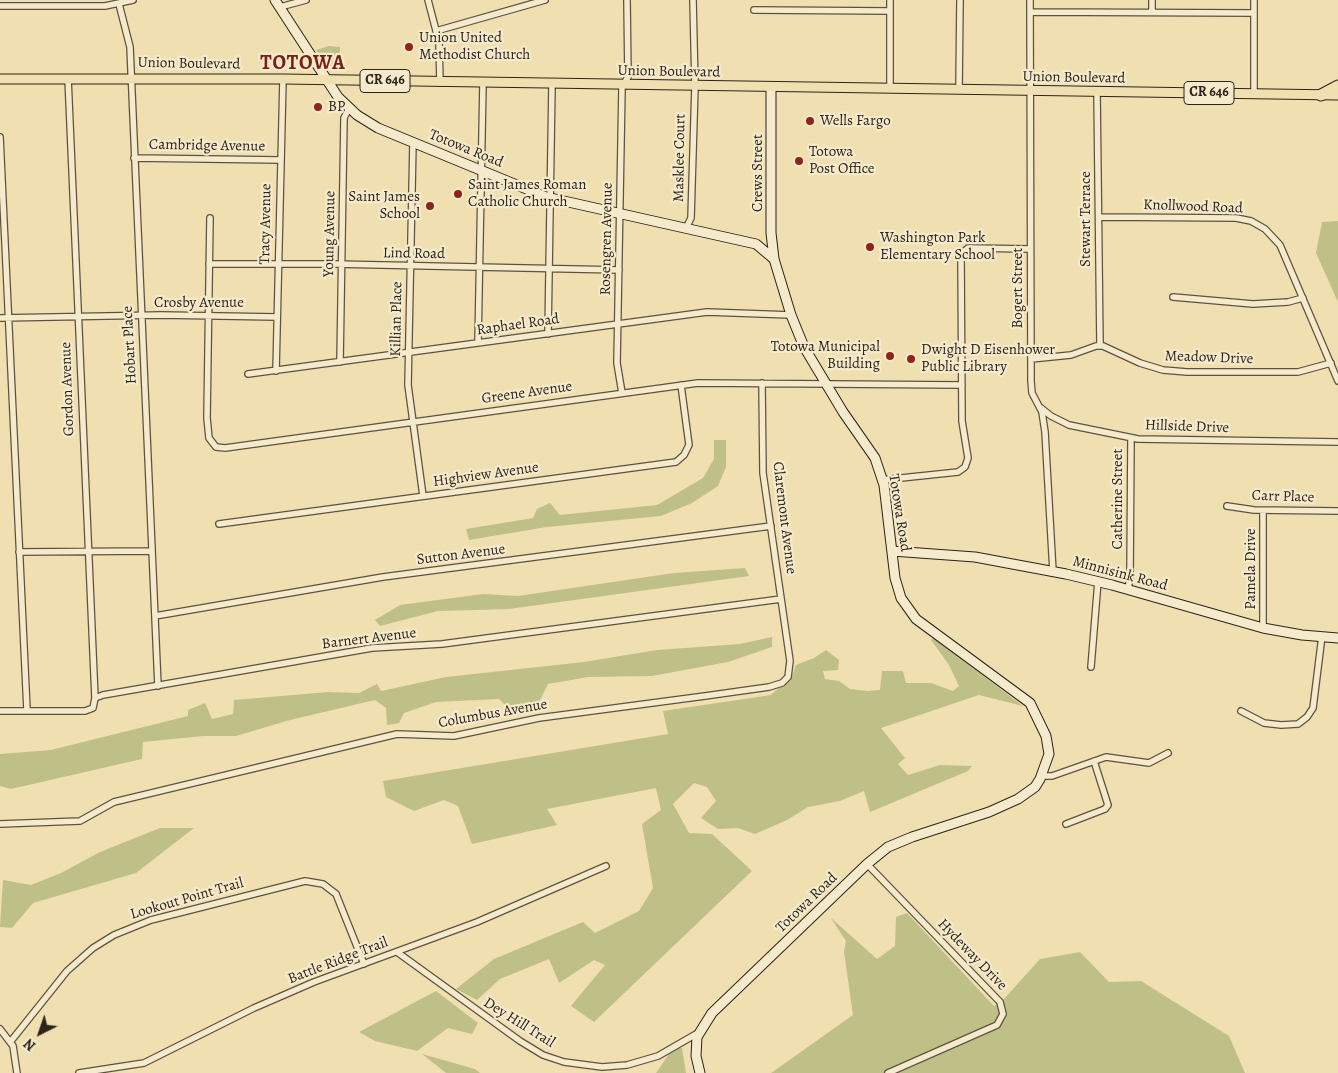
<!DOCTYPE html>
<html>
<head>
<meta charset="utf-8">
<style>
  body { margin:0 }
  #map { position:relative; width:1338px; height:1073px; overflow:hidden; background:#f0dfb1; font-family:Alegreya,serif }
  canvas { display:block }
  .north { position:absolute; left:15px; top:1008px; width:50px; height:50px; -webkit-text-stroke:4px #f5eacc; paint-order:stroke; rotate:221deg; font-size:14px; font-weight:700; line-height:20px; text-align:center; color:#2c231a }
  .north::after { content:''; display:block; margin:auto; width:18px; height:22px; background:#2c231a; clip-path:polygon(50% 0,100% 100%,50% 72%,0 100%) }
</style>
</head>
<body>
<div id="map">
<canvas width="1338" height="1073"></canvas>
<div class="north">N</div>
</div>
<script>
const g = document.querySelector('canvas').getContext('2d');
g.lineJoin = 'round';
function fill(path, color) { g.fillStyle = color; g.fill(path, 'evenodd'); }
const poly = rows => new Path2D(rows.map(r => 'M' + r).join(''));
function trace(path, color, width, dash) { g.strokeStyle = color; g.lineWidth = width; g.lineCap = dash ? 'butt' : 'round'; g.setLineDash(dash || []); g.stroke(path); }
function label(font, color, halo, rows, align = 'center') {
  g.font = font + ' Alegreya,serif'; g.lineWidth = 4.5; g.setLineDash([]); g.textBaseline = 'middle'; g.strokeStyle = halo; g.fillStyle = color; for (const [text, x, y, turn = 0] of rows) {
    g.save(); g.translate(x, y); g.rotate((+turn || 0) * Math.PI / 180); g.textAlign = isNaN(turn) ? turn : align; if (halo) g.strokeText(text, 0, 0); g.fillText(text, 0, 0); g.restore();
  }
}
const green = poly([
  [329,46,340,47,339,71,331,71,316,50],
  [1338,221,1338,302,1316,253,1322,222],
  [714,440,726,440,726,467,718,486,692,503,661,516,547,527,469,540,466,529,533,518,537,509,550,503,560,515,657,505,703,478,714,459],
  [745,568,749,576,509,609,438,611,380,626,375,620,400,605,483,594,518,596,674,573],
  [772,637,772,647,728,662,652,676,588,677,548,684,536,708,515,715,499,699,436,702,404,713,399,723,387,725,386,708,375,700,290,720,236,736,203,736,143,742,142,759,11,789,0,786,0,754,51,750,188,716,188,710,205,703,212,719,233,714,234,700,328,692,359,693,377,684,381,691,446,677,584,662,657,650,740,644],
  [933,638,1023,706,979,695,881,728,905,758,898,764,908,775,940,765,972,766,968,771,870,812,864,791,840,801,808,807,787,820,755,834,738,828,718,829,701,818,716,801,707,787,694,783,673,804,689,833,712,834,752,871,594,1022,571,1006,605,965,594,960,559,983,549,959,500,979,477,1000,456,989,494,959,583,922,595,933,639,911,653,888,642,824,661,810,656,788,547,809,557,825,472,844,458,806,444,800,414,811,386,797,383,781,668,734,663,711,771,695,792,676,796,665,814,658,826,650,839,660,838,670,823,671,825,679,839,681,850,689,868,691,880,690,882,671,903,671,906,683,931,683,953,691,959,686,949,665,931,640],
  [160,828,194,828,136,873,33,903,12,928,0,927,3,880,31,885,61,873,100,852],
  [907,913,994,1006,1004,999,1040,959,1080,952,1109,982,1141,981,1229,1036,1245,1073,771,1073,853,1015,844,952,846,941,831,918,877,959,895,946,896,917],
  [436,991,478,1023,472,1034,448,1028,417,1051,375,1041,359,1032],
  [673,1048,682,1048,686,1073,656,1073],
  [422,1054,475,1069,480,1073,446,1073]
]);
const street = poly([
  [428,0,439,42,440,83],
  [1030,0,1031,381,1032,393,1042,412,1045,432,1053,572],
  [1254,0,1254,94],
  [119,4,130,47,158,686],
  [0,6,105,6,133,0],
  [280,7,306,0],
  [754,10,890,11],
  [1030,12,1254,13],
  [1152,12,1152,0],
  [436,31,545,0],
  [68,78,95,698],
  [890,89,890,0],
  [959,90,960,0],
  [1097,92,1100,346],
  [0,137,27,710],
  [413,142,408,385,423,496],
  [134,158,280,160],
  [1099,217,1236,218,1251,221,1265,229,1280,245,1338,381],
  [210,218,207,418,209,438,216,447,225,448,698,383,962,385],
  [686,228,691,218,695,86,693,0],
  [209,264,334,264,619,270],
  [1173,297,1253,304,1288,302,1303,298],
  [0,318,161,315,277,317],
  [548,334,552,84],
  [478,343,483,83],
  [1031,359,1071,355,1096,346,1103,346,1140,363,1163,370,1187,372,1298,372,1331,363],
  [340,362,344,118,349,108],
  [276,371,283,79],
  [248,374,707,312,791,315],
  [622,393,617,363,622,87,628,77,627,0],
  [1041,408,1051,416,1069,425,1138,439,1338,442],
  [882,480,958,472,965,467,968,458,962,421,961,254,968,248,1030,249],
  [1227,506,1254,510,1338,511],
  [1263,511,1263,628],
  [219,524,676,462,684,455,689,445,681,385],
  [19,552,152,551],
  [1128,589,1130,577,1131,438],
  [155,616,383,577,771,526],
  [1091,667,1098,581],
  [0,711,85,711,93,708,95,698,103,695,372,648,442,644,781,599],
  [1241,711,1264,723,1281,725,1298,724,1307,717,1313,708,1322,636],
  [1042,776,1052,776,1106,757,1149,763,1168,753],
  [0,824,80,821,114,802,397,734,454,736,539,718,705,696,769,687,782,683,788,677,790,661,763,473,762,383],
  [1066,824,1105,809,1108,805,1094,761],
  [867,864,1000,1002,1003,1014,997,1025,888,1073],
  [397,952,520,1041,543,1055,564,1062,602,1067,627,1065,658,1056,698,1033],
  [0,1029,13,1046,17,1073],
  [11,1041,67,971,93,948,114,935,151,920,305,881,323,884,336,894,364,964],
  [79,1073,144,1063,254,1008,314,982,477,922,606,866]
]);
const secondary = poly([
  [275,0,338,97,357,115,378,128,546,197,756,244,774,259],
  [892,551,975,557,1066,574,1112,585,1263,628,1302,635,1338,638],
  [700,1073,696,1056,697,1037,712,1013,867,864,888,847,912,837,989,812,1018,799,1035,787,1040,779,1049,754,1046,736,1030,703,916,619,901,598,895,578,884,485,875,458,843,412,804,347,791,315,774,259,771,233,771,88]
]);
const primary = poly([
  [0,79,283,79,1338,95]
]);
const highway = poly([
  [1321,95,1338,86]
]);
const markers = [
  [409,47,5,"#8f2418"],
  [318,107,5,"#8f2418"],
  [810,121,5,"#8f2418"],
  [799,161,5,"#8f2418"],
  [458,194,5,"#8f2418"],
  [430,206,5,"#8f2418"],
  [870,247,5,"#8f2418"],
  [890,356,5,"#8f2418"],
  [911,359,5,"#8f2418"]
];
const shields = [
  [385,81,50],
  [1209,93,50]
];
const shieldNames = [
  ["CR 646",385,81],
  ["CR 646",1209,93]
];
const poiNames = [
  ["Union United",419,38],
  ["Methodist Church",419,55],
  ["BP",328,107],
  ["Wells Fargo",820,121],
  ["Totowa",809,152],
  ["Post Office",809,169],
  ["Saint James Roman",468,185],
  ["Catholic Church",468,202],
  ["Saint James",420,197,"right"],
  ["School",420,214,"right"],
  ["Washington Park",880,238],
  ["Elementary School",880,255],
  ["Totowa Municipal",880,347,"right"],
  ["Building",880,364,"right"],
  ["Dwight D Eisenhower",921,350],
  ["Public Library",921,367]
];
const streetNames = [
  ["Union Boulevard",189,64,1],
  ["Union Boulevard",669,72,1],
  ["Union Boulevard",1074,78,1],
  ["Cambridge Avenue",207,146,1],
  ["Totowa Road",466,149,22],
  ["Masklee Court",680,158,-89],
  ["Crews Street",758,173,-90],
  ["Knollwood Road",1193,207,2],
  ["Stewart Terrace",1086,219,-90],
  ["Tracy Avenue",266,224,-89],
  ["Young Avenue",330,234,-89],
  ["Rosengren Avenue",607,239,-89],
  ["Lind Road",414,254,1],
  ["Bogert Street",1018,288,-90],
  ["Crosby Avenue",199,303],
  ["Killian Place",397,319,-89],
  ["Raphael Road",518,325,-8],
  ["Hobart Place",130,345,-93],
  ["Meadow Drive",1209,358,2],
  ["Gordon Avenue",68,389,-92],
  ["Greene Avenue",527,393,-8],
  ["Hillside Drive",1187,427,2],
  ["Highview Avenue",486,475,-8],
  ["Carr Place",1283,497,2],
  ["Catherine Street",1118,499,-90],
  ["Totowa Road",899,513,81],
  ["Claremont Avenue",784,518,83],
  ["Sutton Avenue",461,555,-7],
  ["Pamela Drive",1251,569,-90],
  ["Minnisink Road",1120,574,15],
  ["Barnert Avenue",369,639,-7],
  ["Columbus Avenue",493,714,-10],
  ["Lookout Point Trail",187,899,-16],
  ["Totowa Road",807,903,-44],
  ["Hydeway Drive",972,955,46],
  ["Battle Ridge Trail",338,961,-21],
  ["Dey Hill Trail",519,1023,32]
];
const districtNames = [
  ["TOTOWA",303,64]
];
fill(green, '#bfc088');
trace(street, '#5d5240', 8);
trace(secondary, '#2c231a', 11);
trace(primary, '#2c231a', 11);
trace(highway, '#2c231a', 13);
trace(street, '#f5eacc', 5.5);
trace(secondary, '#f5eacc', 9);
trace(primary, '#f0dfb1', 9);
trace(highway, '#f0dfb1', 11);
for (const [x, y, r, color] of markers) { const dot = new Path2D(); dot.arc(x, y, r, 0, 2 * Math.PI); g.fillStyle = color; g.fill(dot); trace(dot, '#f5eacc', 2); }
for (const [x, y, w] of shields) { const box = new Path2D(); box.roundRect(x - w / 2, y - 11.5, w, 23, 4); g.fillStyle = '#f5eacc'; g.fill(box); trace(box, '#2c231a', 1); }
label('bold 14px', '#2c231a', null, shieldNames);
label('15px', '#2c231a', '#f5eacc', poiNames, 'left');
label('15px', '#2c231a', '#f5eacc', streetNames);
g.letterSpacing = '1px';
label('bold 20px', '#7a1f14', '#f5eacc', districtNames);
g.letterSpacing = '0px';
</script>
</body>
</html>
